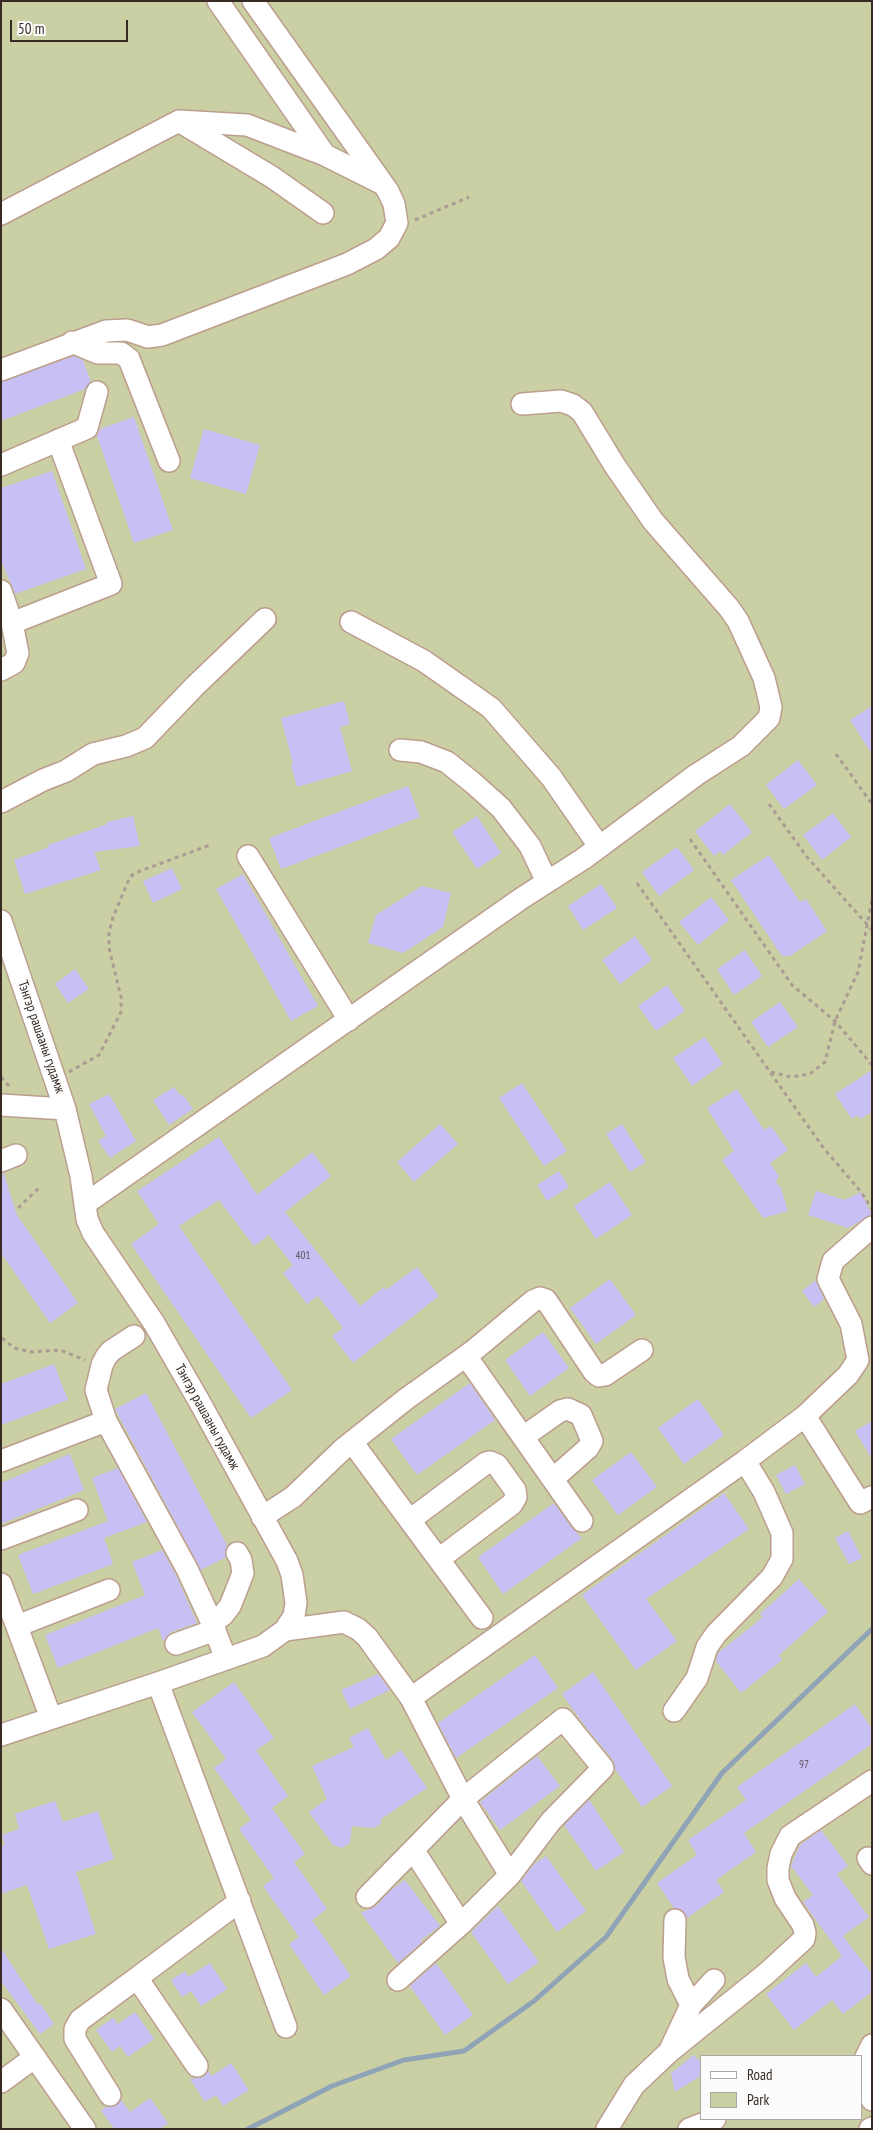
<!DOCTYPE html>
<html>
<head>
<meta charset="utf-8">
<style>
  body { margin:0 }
  #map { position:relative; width:873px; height:2130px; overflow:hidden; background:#fdeadf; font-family:"PT Sans Narrow",sans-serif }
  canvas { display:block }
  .frame { position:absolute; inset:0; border:2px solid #372b24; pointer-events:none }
  .legend { position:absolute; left:700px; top:2055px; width:162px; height:65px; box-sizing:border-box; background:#fcfcfc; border:1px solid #ada8a6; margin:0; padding:6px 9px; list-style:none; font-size:15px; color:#372b24 }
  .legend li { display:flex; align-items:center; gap:10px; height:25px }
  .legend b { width:25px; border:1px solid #ada8a6 }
  .scale { position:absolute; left:10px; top:20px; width:118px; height:22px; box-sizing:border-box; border:2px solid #372b24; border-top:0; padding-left:6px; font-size:15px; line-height:18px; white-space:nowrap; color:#372b24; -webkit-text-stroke:4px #fcfcfc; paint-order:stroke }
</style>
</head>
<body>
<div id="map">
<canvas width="873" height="2130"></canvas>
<div class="frame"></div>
<ul class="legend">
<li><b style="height:6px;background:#fff"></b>Road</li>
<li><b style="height:14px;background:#cacfa4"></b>Park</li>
</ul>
<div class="scale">50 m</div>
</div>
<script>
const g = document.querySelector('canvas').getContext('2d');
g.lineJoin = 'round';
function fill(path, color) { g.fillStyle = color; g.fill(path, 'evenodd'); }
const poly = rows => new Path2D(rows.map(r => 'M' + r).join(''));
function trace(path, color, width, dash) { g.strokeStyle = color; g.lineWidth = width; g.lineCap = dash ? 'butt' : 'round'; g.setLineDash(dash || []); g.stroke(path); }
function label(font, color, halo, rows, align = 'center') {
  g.font = font + ' "PT Sans Narrow",sans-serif'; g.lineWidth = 4; g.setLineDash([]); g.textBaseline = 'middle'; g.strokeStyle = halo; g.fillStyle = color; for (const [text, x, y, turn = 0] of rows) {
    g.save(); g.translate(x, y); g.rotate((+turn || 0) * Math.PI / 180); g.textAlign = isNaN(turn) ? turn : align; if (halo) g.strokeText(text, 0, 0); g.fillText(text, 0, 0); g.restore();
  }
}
const green = poly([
  [1,1,872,1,872,2129,1,2129],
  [702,2056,862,2056,862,2119,702,2119]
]);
const stream = poly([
  [248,2129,332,2086,404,2060,464,2051,534,2001,606,1937,722,1773,872,1629]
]);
const building = poly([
  [74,356,83,360,91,382,85,389,1,421,1,382],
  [134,417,173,530,134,543,97,436,100,429],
  [204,429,260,445,246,494,190,478],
  [52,471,86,569,15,594,1,560,1,488],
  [344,701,350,724,340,727,352,771,297,787,291,765,293,764,281,718],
  [872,706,872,754,850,720],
  [798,760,817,785,784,809,766,785],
  [408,786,420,817,281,869,269,838],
  [730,804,752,832,723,855,720,851,714,856,695,831],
  [833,813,851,837,822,860,803,835],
  [133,816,140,846,94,852,101,870,25,894,14,860,49,847,48,845,107,824,107,822],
  [477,816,501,853,477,869,452,832],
  [677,847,694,870,659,896,642,872],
  [769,855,800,902,806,899,827,931,790,956,782,956,731,880],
  [172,868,182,889,153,903,143,881],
  [243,874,318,1006,291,1021,216,889],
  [601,884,617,908,583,930,568,906],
  [422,886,451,893,443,927,403,953,368,943,376,915],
  [711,897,729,920,698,945,679,922],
  [635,936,652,960,620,984,602,960],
  [745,950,762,976,734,995,717,969],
  [75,969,89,989,68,1003,55,984],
  [667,985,685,1011,656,1031,638,1006],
  [780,1002,798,1027,768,1047,751,1022],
  [705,1037,723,1064,692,1086,673,1058],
  [872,1070,872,1112,860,1119,858,1115,852,1119,835,1094],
  [522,1083,567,1151,544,1166,499,1098],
  [174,1087,179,1094,184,1096,193,1109,169,1125,153,1100],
  [737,1089,764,1130,771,1126,788,1150,770,1163,779,1176,776,1182,781,1188,788,1211,763,1218,722,1160,734,1151,707,1108],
  [109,1094,136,1141,110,1158,98,1141,106,1136,89,1104],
  [440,1124,458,1144,414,1182,397,1162],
  [622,1124,646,1162,630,1172,606,1134],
  [219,1137,257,1195,312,1152,331,1176,285,1212,360,1306,384,1287,386,1290,417,1267,439,1296,353,1363,332,1336,343,1328,318,1296,307,1304,283,1273,293,1265,269,1235,254,1246,219,1200,179,1226,292,1390,251,1418,131,1244,159,1224,137,1191],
  [559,1171,569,1187,547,1201,537,1185],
  [1,1174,4,1174,17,1215,78,1303,50,1323,1,1253],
  [610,1182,632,1215,596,1239,574,1206],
  [816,1191,845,1200,861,1192,872,1215,848,1228,808,1215],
  [610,1279,636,1315,596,1344,570,1308],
  [816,1280,824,1299,814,1307,802,1291],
  [543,1332,569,1368,530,1396,505,1360],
  [54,1364,68,1400,1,1425,1,1384],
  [470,1383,495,1420,417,1475,391,1439],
  [146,1393,227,1545,225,1552,226,1557,201,1570,115,1409],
  [698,1399,724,1435,684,1464,658,1428],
  [872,1421,872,1459,855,1431],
  [631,1452,657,1487,618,1515,592,1480],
  [70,1454,84,1490,1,1524,1,1483],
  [795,1465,805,1484,786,1494,776,1475],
  [118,1468,147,1522,104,1538,113,1564,33,1594,18,1555,108,1521,92,1478],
  [724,1493,749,1529,646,1599,677,1641,636,1670,582,1595],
  [554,1503,572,1528,582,1538,503,1594,478,1557],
  [848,1531,862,1558,849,1564,835,1538],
  [162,1550,176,1575,197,1623,171,1632,163,1641,158,1628,58,1668,45,1635,145,1595,132,1562],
  [799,1579,828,1612,779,1655,782,1660,741,1693,716,1661,718,1653,763,1617,760,1614],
  [535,1655,558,1688,456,1758,438,1723],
  [593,1672,672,1786,642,1807,615,1769,613,1760,585,1726,562,1694],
  [378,1674,390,1690,350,1709,341,1690],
  [234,1682,274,1738,256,1750,288,1796,272,1808,305,1854,294,1862,327,1909,312,1920,351,1976,324,1995,289,1944,299,1937,263,1886,274,1878,239,1829,251,1820,214,1768,226,1759,192,1712],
  [855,1704,872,1729,872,1744,744,1833,756,1852,716,1880,724,1892,687,1918,682,1910,674,1908,657,1883,697,1855,688,1840,746,1800,737,1787],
  [368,1728,386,1760,401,1750,427,1788,381,1819,381,1824,373,1828,352,1826,350,1843,342,1848,333,1845,309,1812,327,1799,312,1766,354,1747,349,1738],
  [537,1756,560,1786,500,1830,480,1802],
  [589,1800,624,1852,596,1871,564,1825],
  [55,1801,63,1822,98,1811,114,1859,76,1872,96,1934,49,1949,27,1885,1,1894,1,1846,5,1845,2,1835,19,1829,15,1814],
  [821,1830,848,1866,837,1874,869,1917,843,1936,872,1974,872,1992,843,2014,832,2000,794,2030,766,1994,806,1963,816,1977,842,1956,803,1902,813,1895,791,1866,800,1845],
  [546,1856,586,1911,557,1932,521,1881,534,1864],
  [405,1880,440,1926,421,1940,422,1942,398,1963,361,1913,376,1906,391,1890],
  [498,1906,539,1962,508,1984,471,1932],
  [1,1948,38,2005,40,2003,54,2024,40,2034,1,1981],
  [210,1963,227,1989,201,2006,191,1991,182,1997,171,1980,185,1971,188,1977],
  [436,1963,473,2015,445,2035,410,1986],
  [135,2012,154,2039,128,2057,120,2046,112,2052,96,2030,113,2018,118,2024],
  [694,2055,702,2064,702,2075,675,2092,671,2073],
  [231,2063,249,2090,223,2106,216,2095,205,2102,190,2079,204,2077,208,2071,212,2076],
  [150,2098,168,2123,160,2129,114,2129,101,2110,106,2107,116,2106,121,2100,130,2112]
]);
const path = poly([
  [415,220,469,197],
  [836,754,872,804],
  [769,804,807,857,872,930],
  [690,839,792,985,835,1021,872,1065],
  [637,883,822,1146,861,1192,872,1209],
  [69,1072,99,1055,121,1012,121,997,109,948,109,933,113,917,130,877,135,873,210,845],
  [771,1072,791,1077,810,1074,825,1062,835,1021,858,972,872,900],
  [1,1077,11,1088],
  [18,1208,40,1187],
  [2,1338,14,1348,32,1352,60,1350,85,1360]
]);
const minor = poly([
  [218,1,325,155],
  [182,123,272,177,323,213],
  [1,214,179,121,247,125,325,155,381,183],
  [72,342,98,353,121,353,129,359,169,461],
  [1,370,106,331,127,330,148,337,162,335,347,264,376,249,389,238,397,223,394,204,388,191,253,1],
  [1,465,87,428,97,392],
  [1,591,12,623,18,653,14,663,1,670],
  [351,622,424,661,491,708,551,777,599,846],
  [12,623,111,584,58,440],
  [400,750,421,752,447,762,473,783,501,808,530,846,547,882],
  [1,802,43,780,66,771,93,754,126,746,145,738,195,686,265,619],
  [248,856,349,1020],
  [1,921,65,1109,81,1176,87,1219,93,1233,154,1323,199,1401,287,1561,292,1575,296,1603,294,1616,285,1630,263,1646,158,1683,1,1735],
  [1,1105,65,1109],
  [1,1161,16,1155],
  [85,1204,522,898,583,859,696,775,741,746,769,718,771,707,764,678,738,621,729,608,653,521,615,466,582,412,573,405,561,401,522,404],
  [134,1336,111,1351,106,1357,102,1365,96,1390,106,1421,187,1569,212,1623,226,1659],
  [466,1356,582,1521],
  [805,1416,860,1503,872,1497],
  [523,1437,560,1411,568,1409,581,1415,592,1441,588,1448,553,1479],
  [352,1442,482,1618],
  [1,1461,106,1421],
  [262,1517,293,1497,343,1449,406,1399,473,1351,533,1301,540,1298,546,1300,594,1372,599,1376,605,1375,642,1350],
  [410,1520,486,1463,490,1462,497,1465,515,1490,516,1497,512,1504,439,1559],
  [1,1539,77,1510],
  [1,1584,51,1718],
  [212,1623,223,1615,230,1606,238,1586,243,1573,241,1560,237,1553],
  [17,1626,109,1590],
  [285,1630,344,1622,358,1629,367,1637,411,1698,745,1461,805,1416,848,1375,858,1360,851,1324,828,1279,833,1261,872,1227],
  [176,1644,215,1630],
  [158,1683,286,2027],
  [674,1711,697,1678,707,1647,716,1634,772,1577,782,1559,782,1533,764,1492,745,1461],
  [414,1851,461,1924],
  [868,1858,872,1864],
  [367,1897,463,1799,563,1719,603,1768,551,1821,510,1875],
  [675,1920,674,1957,678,1979,691,2005],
  [398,1980,461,1924,510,1875,463,1799,411,1698],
  [1,2009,85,2129],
  [872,2045,864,2061,872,2100],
  [670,2050,691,2005,714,1980],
  [197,2066,137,1978,240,1901],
  [1,2082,35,2057],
  [110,2095,75,2039,75,2029,80,2020,137,1978],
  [607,2129,634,2085,669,2052,767,1973,804,1939,805,1933,803,1925,785,1898,778,1880,778,1868,781,1854,790,1836,872,1781],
  [689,2129,715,2119],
  [870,2129,872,2128]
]);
const numberNames = [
  ["401",303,1256],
  ["97",804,1765]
];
const streetNames = [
  ["Тэнгэр рашааны гудамж",41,1037,71],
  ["Тэнгэр рашааны гудамж",207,1417,61]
];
fill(green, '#cacfa4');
trace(stream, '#90a4b8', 5);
fill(building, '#c8bff5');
trace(minor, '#bb9e8d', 24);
trace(path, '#ab9b91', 3, [4, 4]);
trace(minor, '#fff', 21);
label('11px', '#5b5058', null, numberNames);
label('14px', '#372b24', '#fcfcfc', streetNames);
</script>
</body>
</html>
